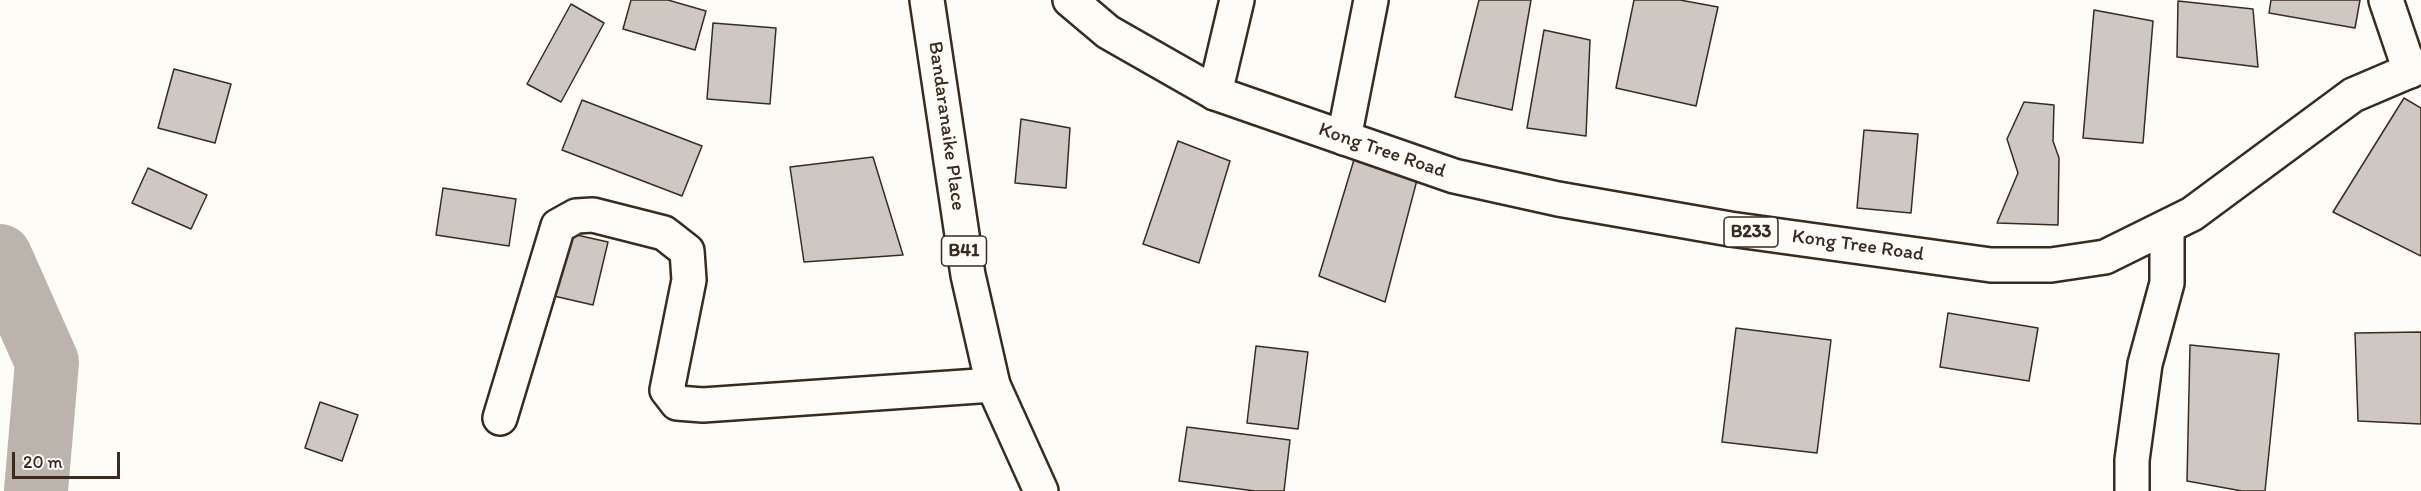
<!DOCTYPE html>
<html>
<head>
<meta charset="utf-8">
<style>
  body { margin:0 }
  #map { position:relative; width:2421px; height:491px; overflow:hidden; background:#fdfcf7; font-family:Itim,sans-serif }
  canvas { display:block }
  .scale { position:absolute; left:12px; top:452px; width:108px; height:27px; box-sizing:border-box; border:3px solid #3b2a1e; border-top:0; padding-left:8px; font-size:18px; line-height:21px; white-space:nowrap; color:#3b2a1e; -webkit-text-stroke:4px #fdfcf7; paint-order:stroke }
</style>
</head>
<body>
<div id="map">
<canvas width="2421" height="491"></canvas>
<div class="scale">20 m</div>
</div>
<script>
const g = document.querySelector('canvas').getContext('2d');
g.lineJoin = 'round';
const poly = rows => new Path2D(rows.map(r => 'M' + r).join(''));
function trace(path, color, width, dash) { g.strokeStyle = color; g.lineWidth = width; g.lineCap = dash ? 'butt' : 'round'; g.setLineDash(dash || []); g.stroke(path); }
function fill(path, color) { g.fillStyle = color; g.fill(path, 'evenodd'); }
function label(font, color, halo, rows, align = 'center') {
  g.font = font + ' Itim,sans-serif'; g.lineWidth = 6; g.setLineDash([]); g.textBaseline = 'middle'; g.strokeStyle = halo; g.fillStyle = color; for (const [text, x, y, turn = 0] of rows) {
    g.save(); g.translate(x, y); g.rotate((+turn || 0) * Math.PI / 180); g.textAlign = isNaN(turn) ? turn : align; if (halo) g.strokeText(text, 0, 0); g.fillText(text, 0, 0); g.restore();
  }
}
const river = poly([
  [0,256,47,362,36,491]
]);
const building = poly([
  [631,0,668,0,706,11,695,50,623,29,631,0],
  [1479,0,1531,0,1512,110,1455,97,1479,0],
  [1634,0,1680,0,1718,7,1696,106,1616,88,1634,0],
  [2271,0,2360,0,2355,28,2269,13,2271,0],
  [2178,1,2253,9,2258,67,2177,57,2178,1],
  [571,4,604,23,561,102,527,84,571,4],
  [2094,10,2153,21,2143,143,2083,138,2094,10],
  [713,23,776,28,770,104,707,99,713,23],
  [1544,30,1590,40,1586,136,1527,128,1544,30],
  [174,69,231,84,215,143,158,128,174,69],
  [2404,98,2421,108,2421,256,2333,212,2404,98],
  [582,100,702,146,682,196,562,150,582,100],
  [2024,102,2054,105,2053,141,2059,158,2058,225,1997,223,2018,173,2007,139,2024,102],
  [1021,119,1070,128,1066,188,1015,183,1021,119],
  [1864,130,1918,134,1911,213,1857,208,1864,130],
  [1178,141,1230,161,1199,263,1143,244,1178,141],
  [1356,153,1417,180,1385,302,1319,276,1356,153],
  [873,157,903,255,804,262,790,167,873,157],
  [148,168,207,195,191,229,132,203,148,168],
  [443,188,516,199,509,246,436,235,443,188],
  [568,233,608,242,593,305,554,296,568,233],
  [1948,313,2038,328,2029,381,1940,367,1948,313],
  [1736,328,1831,340,1817,453,1722,442,1736,328],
  [2421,332,2421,424,2358,421,2355,333,2421,332],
  [2190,345,2279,354,2265,491,2242,491,2187,481,2190,345],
  [1256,346,1308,352,1298,429,1247,423,1256,346],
  [320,402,358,415,342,461,305,448,320,402],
  [1187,427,1290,440,1284,491,1255,491,1179,481,1187,427]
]);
const minor = poly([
  [2386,0,2410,71],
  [1215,93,1237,0],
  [1344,138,1371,0],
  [500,418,558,226,576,216,593,215,664,233,687,251,689,280,667,390,677,403,703,405,993,385],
  [2132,491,2132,460,2145,364,2167,283,2167,227]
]);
const major = poly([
  [927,0,968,275,993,385,1041,491],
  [1070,0,1108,32,1215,93,1454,176,1558,199,1730,229,1991,265,2051,265,2105,257,2192,214,2353,95,2421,66]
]);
const shields = [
  [1751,232,54],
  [964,251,45]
];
const shieldNames = [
  ["B233",1751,232],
  ["B41",964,251]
];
const streetNames = [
  ["Bandaranaike Place",946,126,82],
  ["Kong Tree Road",1382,151,19],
  ["Kong Tree Road",1858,246,8]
];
trace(river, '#bbb4ad', 64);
fill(building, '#cdc8c2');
trace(building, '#3b2a1e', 1.5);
trace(minor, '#3b2a1e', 38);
trace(major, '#3b2a1e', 38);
trace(minor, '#fdfcf7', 33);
trace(major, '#fdfcf7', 33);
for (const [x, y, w] of shields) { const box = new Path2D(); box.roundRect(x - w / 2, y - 15, w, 30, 4.5); g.fillStyle = '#fdfcf7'; g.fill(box); trace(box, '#3b2a1e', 1.5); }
label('bold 18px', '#3b2a1e', null, shieldNames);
label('20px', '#3b2a1e', '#fdfcf7', streetNames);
</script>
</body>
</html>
